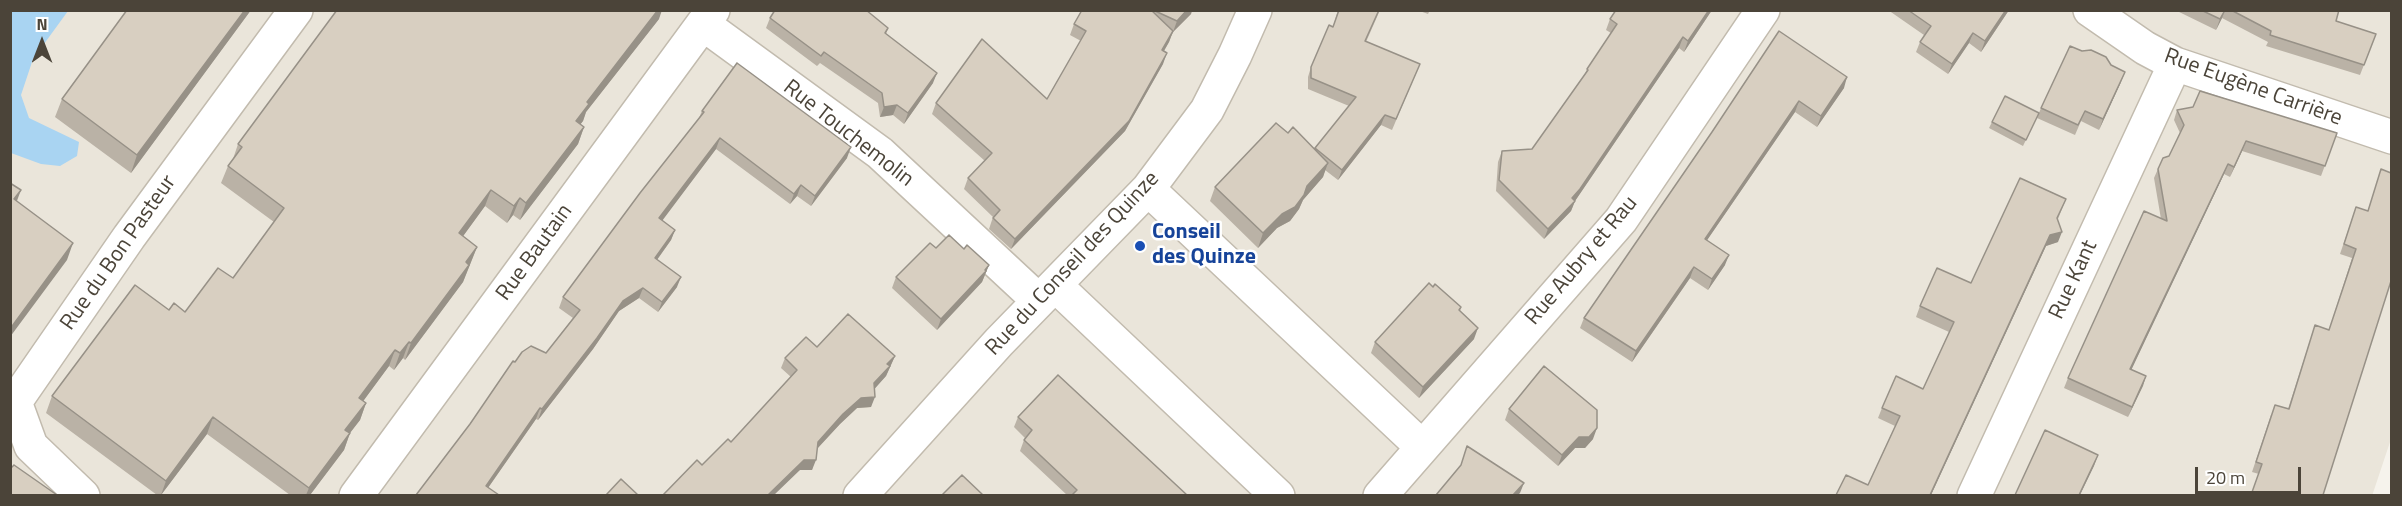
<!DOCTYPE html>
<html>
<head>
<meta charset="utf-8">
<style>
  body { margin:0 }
  #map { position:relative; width:2402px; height:506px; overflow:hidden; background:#f6f3ec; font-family:"Titillium Web",sans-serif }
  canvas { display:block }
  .frame { position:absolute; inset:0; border:12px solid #4b4439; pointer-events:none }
  .north { position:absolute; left:12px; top:12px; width:60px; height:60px; -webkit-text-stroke:4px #fff; paint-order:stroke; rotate:0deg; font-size:16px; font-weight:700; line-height:24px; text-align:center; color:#4b4439 }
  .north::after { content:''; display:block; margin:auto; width:21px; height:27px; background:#4b4439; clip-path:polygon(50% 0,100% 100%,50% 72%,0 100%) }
  .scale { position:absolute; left:2195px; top:467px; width:106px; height:27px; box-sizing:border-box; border:3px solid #4b4439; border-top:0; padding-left:8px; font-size:18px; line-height:21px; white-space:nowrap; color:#4b4439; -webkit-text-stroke:4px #fff; paint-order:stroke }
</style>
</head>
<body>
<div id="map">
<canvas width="2402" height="506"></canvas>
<div class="frame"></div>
<div class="north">N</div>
<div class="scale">20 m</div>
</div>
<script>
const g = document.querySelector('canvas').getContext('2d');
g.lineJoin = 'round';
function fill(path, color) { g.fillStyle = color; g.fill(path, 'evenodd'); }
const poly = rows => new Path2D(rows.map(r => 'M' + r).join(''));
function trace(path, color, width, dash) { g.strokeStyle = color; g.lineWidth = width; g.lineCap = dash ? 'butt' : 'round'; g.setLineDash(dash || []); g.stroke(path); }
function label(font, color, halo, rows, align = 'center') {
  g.font = font + ' "Titillium Web",sans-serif'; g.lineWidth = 5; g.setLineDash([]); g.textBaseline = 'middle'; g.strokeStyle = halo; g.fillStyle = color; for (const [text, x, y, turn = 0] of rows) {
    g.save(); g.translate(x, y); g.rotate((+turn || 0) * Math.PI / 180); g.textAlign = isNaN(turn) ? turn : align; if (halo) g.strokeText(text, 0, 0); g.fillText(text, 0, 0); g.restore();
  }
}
const residential = poly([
  [10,11,2391,11,2391,439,2372,496,11,495]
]);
const water = poly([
  [11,10,68,11,33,59,21,95,29,118,79,142,77,156,60,166,41,164,11,153]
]);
const minor = poly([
  [2090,10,2145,48,2175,64,2392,137],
  [703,24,880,153,1039,301],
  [1148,189,1421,446],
  [1055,285,1278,496],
  [83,496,31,446,15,402,129,237,296,10],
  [356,496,713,10],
  [860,496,999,342,1148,189,1207,110,1235,55,1255,10],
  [1380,496,1621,220,1763,10],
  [1974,496,2175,64]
]);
const wall = poly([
  [127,10,251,10,131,173,55,117,62,99],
  [775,10,870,10,868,13,888,28,886,34,933,83,904,124,893,115,880,117,878,103,820,63,817,66,766,28,770,18],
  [1082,10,1192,10,1191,14,1173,32,1169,42,1164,51,1163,64,1125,131,1011,249,989,229,993,217,964,189,968,178,985,161,932,114,936,103,1047,99,1081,41,1070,35,1074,24],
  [1338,10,1380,10,1366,42,1420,64,1392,130,1381,125,1338,180,1325,170,1323,177,1303,200,1299,209,1290,221,1277,228,1258,248,1210,201,1215,187,1288,133,1315,149,1349,106,1308,89,1308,77,1311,67,1333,27],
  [1417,10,1430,10,1428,14],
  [1616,10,1712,10,1684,52,1679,48,1575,201,1571,211,1544,239,1496,191,1498,162,1502,151,1532,149,1584,76,1587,69,1611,33,1606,30,1610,19],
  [1888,10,2009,10,1981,52,1969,43,1948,74,1916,52,1920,42,1924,35],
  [2175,10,2339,10,2336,21,2376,34,2360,75,2266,46,2268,42,2222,18,2216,30],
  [659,19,586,112,583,121,580,124,584,127,578,144,520,220,513,215,507,223,485,206,463,236,477,247,463,282,405,360,403,358,394,370,389,366,363,401,366,403,360,420,350,433,344,450,310,495,290,495,207,434,161,495,157,495,46,413,52,396,169,310,185,312,233,278,274,222,221,183,228,166,233,159,238,144],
  [1779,31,1844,88,1817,127,1795,112,1707,240,1725,265,1708,290,1690,278,1632,362,1580,328,1584,318,1712,132],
  [2121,82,2099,130,2081,121,2075,135,2037,118,2041,108],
  [2177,110,2337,133,2321,176,2242,151,2230,177,2224,174,2131,370,2146,376,2128,417,2064,388,2068,378,2161,219,2154,178,2158,169,2169,156,2180,133,2174,120],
  [702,111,847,158,811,206,797,196,790,204,716,149,662,220,675,230,671,240,657,260,677,287,658,312,639,298,619,311,593,349,538,420,536,419,488,488,416,495,470,424,515,362,546,353,573,318,559,308,563,297,699,118],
  [2039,113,2023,146,1989,128,1992,122],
  [2381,169,2391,281,2259,474,2252,472,2271,415,2288,409,2315,325,2329,330,2352,258,2340,254,2356,207,2368,211],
  [2066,199,2058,219,2058,242,2046,246,1931,495,1836,495,1868,485,1895,426,1878,418,1882,408,1923,389,1949,332,1916,317,1920,306,1971,283],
  [936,248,964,249,989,265,982,282,937,330,892,288,896,277],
  [1461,307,1460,311,1474,339,1419,398,1371,353,1375,342],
  [817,347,895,356,886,376,874,389,871,407,857,408,840,424,817,449,812,470,800,470,663,495,731,442,791,377,781,368,785,358],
  [1509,409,1593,439,1585,448,1575,448,1558,466,1505,420],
  [1018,417,1187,495,1067,495,1020,451,1024,440,1025,438,1014,427]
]);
const shadedWall = poly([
  [245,10,251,10,131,173,137,155],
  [658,10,662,10,659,19,586,112,583,121,570,138,576,121,587,102],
  [1187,10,1192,10,1191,14,1173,32,1177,21],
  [1709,10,1712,10,1684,52,1688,41],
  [2006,10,2009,10,1981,52,1985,41],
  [2225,10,2222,18,2216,30,2220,19],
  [1173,31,1169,42,1158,61,1162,50],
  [1973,33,1969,43,1948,74,1952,64],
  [1683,37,1679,48,1575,201,1571,211,1544,239,1548,229,1572,198],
  [1167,53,1163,64,1125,131,1011,249,1015,239],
  [2125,72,2121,82,2099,130,2103,119],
  [937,73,933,83,904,124,908,113],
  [1847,77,1844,88,1817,127,1821,116],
  [1799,101,1795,112,1701,249,1705,239],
  [897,105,893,115,880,117,884,107],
  [1385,115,1381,125,1338,180,1342,170],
  [584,127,578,144,520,220,526,203],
  [720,138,716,149,656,229,659,218],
  [2246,141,2242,151,2230,177,2234,167],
  [851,147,847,158,811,206,815,196],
  [1328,163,1323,177,1303,200,1299,209,1290,221,1277,228,1258,248,1263,233],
  [2228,164,2224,174,2127,379,2130,369],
  [801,185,797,196,790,204,794,194],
  [21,190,15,206,14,199],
  [491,190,485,206,453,250,459,233],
  [520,198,513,215,507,223,514,206],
  [675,230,671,240,651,268,655,258],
  [2062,232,2058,242,2046,246,1931,495,1930,495,2050,235],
  [73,243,67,260,10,337,10,329],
  [477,247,463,282,405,360,411,343,466,262],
  [1729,255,1725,265,1708,290,1712,279],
  [989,265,982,282,937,330,941,319],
  [1694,267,1690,278,1632,362,1636,351],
  [681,277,677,287,658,312,662,302],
  [643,288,639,298,619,311,593,349,538,420,542,409,623,301],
  [1478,328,1474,339,1419,398,1423,387],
  [409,342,403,358,394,370,400,353],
  [395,350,389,366,353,415,359,398],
  [895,356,886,376,870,394,874,383,887,364],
  [2146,376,2143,386,2128,417,2132,407],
  [875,397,871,407,857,408,840,424,814,452,818,442,843,414,861,398],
  [366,403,360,420,339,447,345,430],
  [540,408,536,419,483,495,486,486],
  [213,417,207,434,161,495,166,481],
  [1597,428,1593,439,1585,448,1575,448,1558,466,1562,455,1579,437],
  [350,433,344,450,310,495,306,495,309,488],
  [2098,455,2094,466,2080,495,2079,495],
  [804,460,816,460,812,470,800,470,774,495,768,495],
  [1524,483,1520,493,1518,495,1513,495]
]);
const building = poly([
  [127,10,245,10,137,155,62,99,127,10],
  [337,10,658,10,587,102,589,104,576,121,584,127,526,203,520,198,514,206,491,190,459,233,477,247,466,262,469,265,411,343,409,342,400,353,395,350,359,398,366,403,345,430,350,433,309,488,213,417,166,481,52,396,135,285,169,310,174,303,185,312,218,268,233,278,284,208,228,166,242,147,238,144,337,10],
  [775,10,866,10,888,28,885,33,937,73,908,113,897,105,884,107,882,93,824,52,821,56,770,18,775,10],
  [1082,10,1151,10,1173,31,1162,50,1167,53,1129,121,1015,239,993,218,1000,210,968,178,992,153,936,103,982,39,1047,99,1086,31,1074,24,1082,10],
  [1153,10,1187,10,1177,21,1153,10],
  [1339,10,1379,10,1365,41,1420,64,1396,119,1385,115,1342,170,1315,148,1356,97,1311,78,1311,67,1329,25,1333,27,1339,10],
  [1616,10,1709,10,1688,41,1683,37,1580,189,1572,198,1575,201,1548,229,1499,180,1502,151,1532,149,1588,70,1587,69,1617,24,1610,19,1616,10],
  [1908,10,2006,10,1985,41,1973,33,1952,64,1920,42,1931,26,1908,10],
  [2201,10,2225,10,2220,19,2201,10],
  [2231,10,2339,10,2336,21,2376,34,2364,65,2270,35,2271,31,2231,10],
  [1779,31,1847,77,1821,116,1799,101,1705,239,1729,255,1712,279,1694,267,1636,351,1584,318,1712,132,1779,31],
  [2070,46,2082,51,2091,50,2106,57,2111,65,2125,72,2103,119,2085,111,2078,125,2041,108,2070,46],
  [737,63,851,147,815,196,801,185,794,194,720,138,659,218,675,230,655,258,681,277,662,302,643,288,623,301,597,338,542,409,540,408,486,486,499,495,416,495,470,424,513,361,515,362,522,352,531,346,546,353,580,310,563,297,640,193,704,112,702,111,737,63],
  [2200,91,2337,133,2325,166,2246,141,2234,167,2228,164,2130,369,2146,376,2132,407,2068,378,2144,211,2167,221,2158,169,2163,158,2169,156,2184,125,2177,110,2193,107,2200,91],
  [2005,96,2039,113,2026,140,1992,122,2005,96],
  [1276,123,1288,133,1293,127,1328,163,1307,186,1304,195,1295,207,1282,214,1263,233,1215,187,1276,123],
  [2381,169,2391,173,2391,281,2323,495,2251,495,2262,464,2256,462,2275,405,2289,409,2315,325,2329,330,2356,249,2344,244,2356,207,2368,211,2381,169],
  [2020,178,2066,199,2057,218,2062,232,2050,235,1930,495,1836,495,1846,475,1868,485,1900,416,1882,408,1896,376,1923,389,1954,322,1920,306,1937,268,1971,283,2020,178],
  [10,183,21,190,14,199,73,243,10,329,10,183],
  [949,235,964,249,967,245,989,265,985,270,986,271,941,319,896,277,930,243,936,248,949,235],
  [1429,283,1433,287,1435,284,1461,307,1459,310,1478,328,1423,387,1375,342,1429,283],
  [848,314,895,356,887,364,890,366,874,383,875,397,861,398,843,414,818,442,816,460,804,460,768,495,663,495,697,460,702,465,728,439,731,442,797,370,785,358,806,337,817,347,848,314],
  [1544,366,1597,410,1597,428,1589,437,1579,437,1562,455,1509,409,1544,366],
  [1058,375,1187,495,1072,495,1077,490,1024,440,1032,430,1018,417,1058,375],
  [2045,430,2098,455,2079,495,2015,495,2045,430],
  [1467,446,1524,483,1513,495,1436,495,1461,465,1467,446],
  [14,465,57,495,10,495,10,469,14,465],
  [962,475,983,495,942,495,962,475],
  [621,479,638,495,606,495,621,479]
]);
const markers = [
  [1140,246,6,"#1a4fb4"]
];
const streetNames = [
  ["Rue Eugène Carrière",2253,88,20],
  ["Rue Touchemolin",848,134,38],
  ["Rue du Bon Pasteur",119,253,-55],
  ["Rue Bautain",535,253,-54],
  ["Rue Aubry et Rau",1582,261,-50],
  ["Rue du Conseil des Quinze",1073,264,-47],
  ["Rue Kant",2074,280,-65]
];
const transitNames = [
  ["Conseil",1152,233],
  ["des Quinze",1152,258]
];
fill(residential, '#eae5da');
fill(water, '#a9d4f2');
trace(minor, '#c2bbae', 36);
trace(minor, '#fff', 33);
fill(wall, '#bab2a6');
fill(shadedWall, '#979187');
fill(building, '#d8cfc1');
trace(building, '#979187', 1.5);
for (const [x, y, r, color] of markers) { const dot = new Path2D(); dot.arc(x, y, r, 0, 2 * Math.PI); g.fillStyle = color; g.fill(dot); trace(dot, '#fff', 2); }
label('22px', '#4b4439', '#fff', streetNames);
label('bold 22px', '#164399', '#fff', transitNames, 'left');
</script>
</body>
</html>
